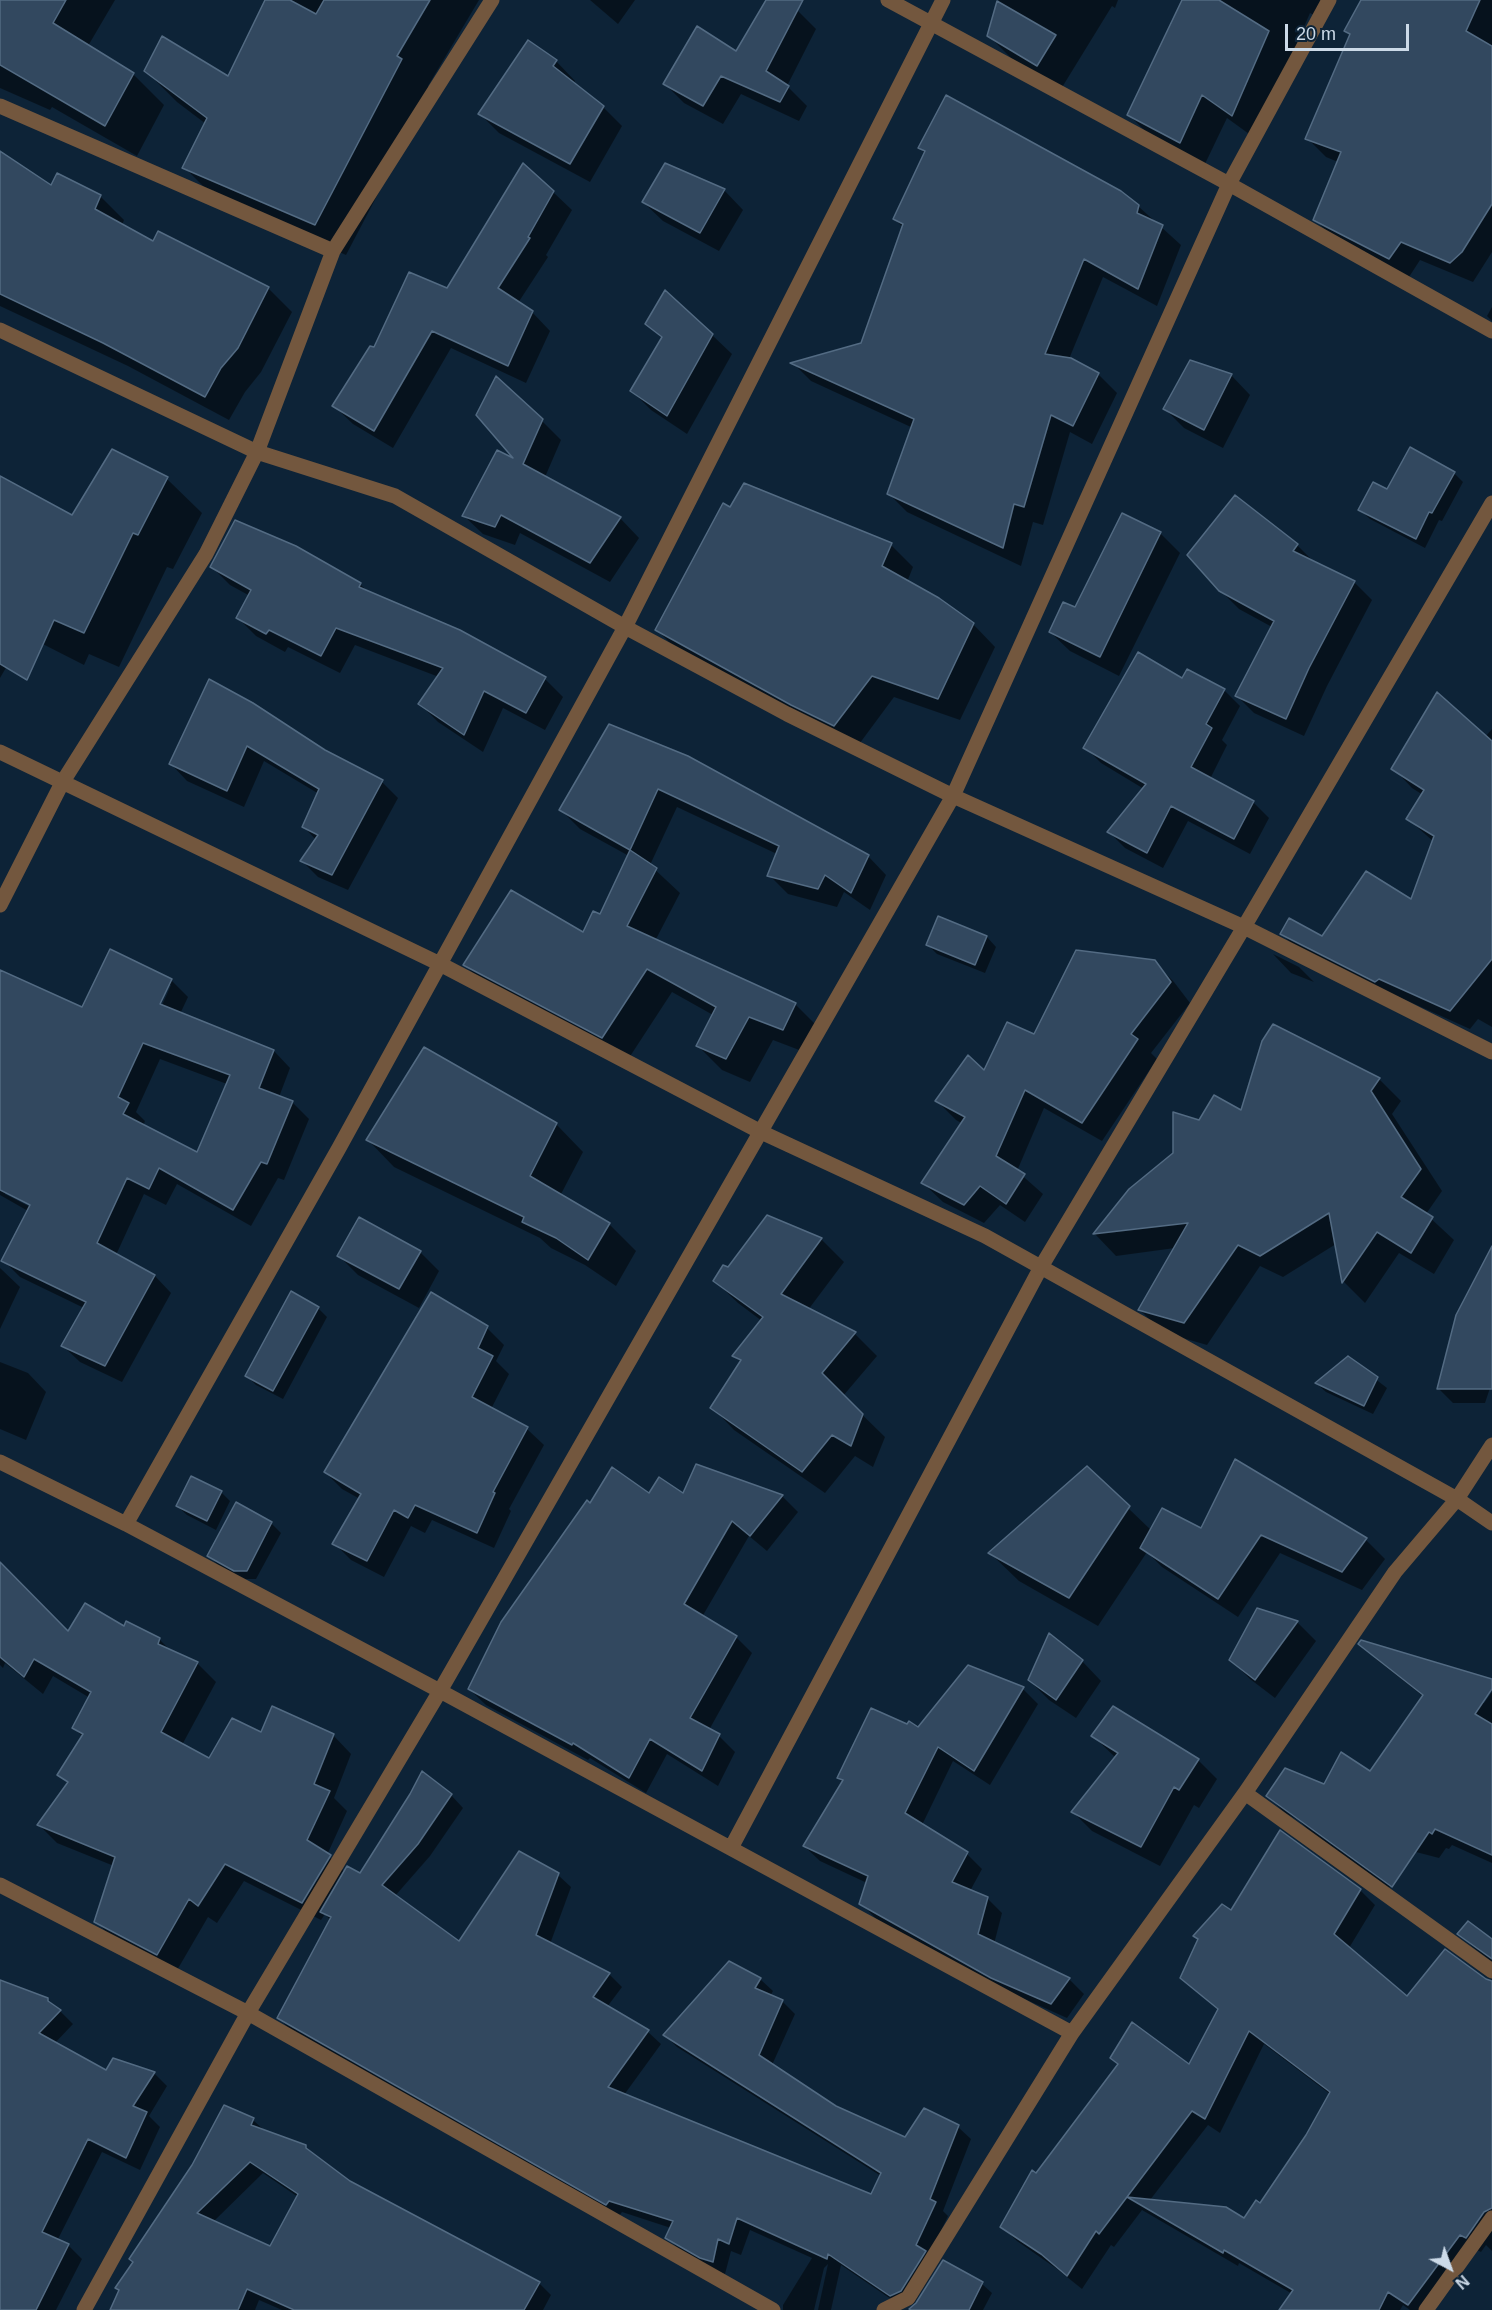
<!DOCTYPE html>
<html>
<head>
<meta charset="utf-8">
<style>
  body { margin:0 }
  #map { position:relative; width:1492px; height:2310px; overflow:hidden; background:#0d2337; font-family:Helvetica,sans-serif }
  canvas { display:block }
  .north { position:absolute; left:1420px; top:2238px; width:60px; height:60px; -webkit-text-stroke:4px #0d2337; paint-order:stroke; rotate:139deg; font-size:16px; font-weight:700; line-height:24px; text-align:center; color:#ccdae8 }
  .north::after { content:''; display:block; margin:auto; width:21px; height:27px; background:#ccdae8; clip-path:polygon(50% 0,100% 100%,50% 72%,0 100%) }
  .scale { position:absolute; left:1285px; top:24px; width:124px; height:27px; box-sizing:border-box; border:3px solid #ccdae8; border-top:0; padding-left:8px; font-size:18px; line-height:21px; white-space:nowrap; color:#ccdae8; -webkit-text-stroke:4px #0d2337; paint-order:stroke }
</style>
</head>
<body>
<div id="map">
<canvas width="1492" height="2310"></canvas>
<div class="north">N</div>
<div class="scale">20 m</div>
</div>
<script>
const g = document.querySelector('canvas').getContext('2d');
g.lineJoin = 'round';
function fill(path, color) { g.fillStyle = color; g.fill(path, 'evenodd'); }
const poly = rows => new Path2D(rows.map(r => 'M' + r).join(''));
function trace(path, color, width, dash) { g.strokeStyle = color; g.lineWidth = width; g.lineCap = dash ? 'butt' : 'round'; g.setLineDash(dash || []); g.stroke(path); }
const shadow = poly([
  [0,0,115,0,88,46,133,74,164,105,137,156,52,107,50,110,0,88],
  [267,0,479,0,428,86,432,91,346,255,215,198,184,167,206,124,177,102,146,71,228,78],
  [590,0,635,0,618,24],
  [767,0,783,0,797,10,816,29,787,86,807,106,799,121,741,94,723,124,684,103,665,84,737,54],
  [999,0,1118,0,1115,8,1112,6,1061,89,1013,60,989,36],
  [1184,0,1327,0,1316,16,1310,13,1256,139,1227,118,1204,166,1153,139,1129,115],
  [1362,0,1492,0,1492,252,1473,282,1420,260,1409,277,1334,238,1314,219,1338,162,1326,157,1307,138,1351,36,1345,31],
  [556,61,575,81,573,84,603,107,622,126,590,182,499,133,480,114],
  [919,148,1138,206,1181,245,1157,306,1103,277,1069,359,1098,374,1117,393,1092,444,1070,432,1043,525,1033,522,1021,566,907,512,888,493,913,428,811,381,793,363,862,344,903,227,894,219,926,154],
  [0,152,52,187,100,196,124,220,122,225,154,243,268,288,292,312,261,372,245,392,229,420,128,366,0,306],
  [665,165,724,190,743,210,719,251,663,221,643,202],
  [553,192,572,210,546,255,548,257,518,303,532,312,550,331,526,383,451,348,393,448,353,424,334,406,447,290],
  [1492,307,1492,321,1487,316],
  [647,323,712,335,732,354,687,434,651,410,632,391,663,339],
  [1231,375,1250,395,1223,448,1184,428,1165,409],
  [542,421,561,440,545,477,620,518,639,538,610,582,520,533,515,545,483,534,463,515,519,463],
  [1454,473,1463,482,1442,521,1439,520,1425,548,1370,519,1360,510,1387,491],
  [0,478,72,517,167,479,202,513,173,569,167,567,119,667,89,654,84,665,25,635,0,678],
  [745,485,891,545,913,567,907,582,973,624,995,647,960,720,894,697,857,747,679,652,657,630],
  [1123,515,1160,533,1180,553,1119,676,1070,651,1050,632,1076,609],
  [1297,545,1315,563,1354,582,1372,600,1327,686,1304,736,1254,713,1236,695,1272,627,1239,609,1220,590],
  [212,567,360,584,370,594,545,679,563,697,545,730,503,708,483,752,438,722,420,704,439,677,355,645,340,673,288,647,285,652,256,636,238,618,250,596,230,585],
  [1182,680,1224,690,1240,706,1222,740,1227,745,1210,779,1253,802,1269,818,1250,854,1188,821,1163,868,1125,848,1109,832,1144,789,1101,763,1085,747],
  [209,681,324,752,382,782,398,798,348,890,318,877,302,861,316,840,304,827,319,794,264,761,244,807,187,781,171,764],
  [609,726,868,856,886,875,870,910,844,892,837,907,788,894,769,875,777,854,677,807,650,865,680,893,655,941,795,1004,819,1028,807,1053,773,1040,750,1082,722,1070,698,1046,713,1015,672,992,627,1061,489,989,465,965,583,934,601,916,629,856,580,829,561,810],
  [1492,729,1492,1027,1478,1019,1470,1029,1301,953,1282,934,1323,938,1411,901,1434,842,1408,819,1423,795,1412,788,1393,768,1485,737],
  [938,918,987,937,996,947,985,973,937,954,928,945],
  [1273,954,1299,967,1314,982,1291,973],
  [1154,962,1174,982,1190,1003,1151,1053,1157,1059,1102,1141,1044,1108,1017,1171,1043,1194,1025,1222,1000,1205,984,1223,943,1202,923,1183,963,1124,956,1120,937,1101,985,1073,1034,1036],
  [171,980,188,997,180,1014,274,1051,290,1068,279,1097,292,1102,309,1119,284,1180,278,1178,251,1226,177,1184,166,1205,144,1194,116,1255,155,1276,171,1293,122,1382,80,1362,63,1346,84,1308,20,1277,3,1260,28,1211,0,1195,0,993,83,1009],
  [168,985,171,985,159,1012,156,1010],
  [160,1059,227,1084,198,1154,143,1126,145,1121,136,1112],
  [5,1191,37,1207,36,1210,5,1194],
  [1273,1026,1380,1080,1401,1101,1392,1114,1442,1191,1426,1214,1454,1240,1434,1274,1399,1253,1365,1303,1344,1282,1336,1244,1283,1277,1260,1266,1207,1345,1162,1332,1140,1310,1175,1248,1116,1256,1095,1234,1130,1190,1175,1154,1200,1122,1242,1113],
  [556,1124,583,1152,560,1196,609,1224,636,1251,616,1286,585,1265,551,1248,540,1238,394,1167,368,1140],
  [768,1217,822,1240,844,1262,808,1310,855,1334,877,1356,843,1396,885,1437,873,1467,855,1456,825,1493,734,1430,712,1407,741,1362,734,1356,762,1321,738,1303,715,1281,729,1269],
  [1492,1249,1492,1382,1485,1403,1453,1403,1439,1389],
  [420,1252,439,1271,419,1308,358,1275,339,1256],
  [0,1268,20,1287,0,1329],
  [318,1308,327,1317,283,1399,256,1385,247,1376],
  [487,1328,504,1345,496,1361,509,1374,491,1409,527,1429,544,1445,509,1509,511,1511,494,1548,432,1520,425,1533,411,1526,384,1577,351,1560,334,1543,360,1499,342,1489,325,1472],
  [1348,1358,1387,1388,1373,1414,1326,1392,1317,1384],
  [0,1362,28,1373,46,1392,26,1440,0,1429],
  [697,1466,782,1496,798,1512,767,1551,749,1536,702,1617,736,1637,752,1653,709,1730,719,1736,735,1752,718,1786,667,1754,646,1793,590,1758,588,1760,486,1705,469,1689,591,1505,649,1495,683,1495],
  [221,1492,230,1501,216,1530,187,1515,177,1506],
  [236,1504,271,1523,281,1533,256,1579,245,1579,218,1565,209,1556],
  [1128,1508,1151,1530,1202,1530,1366,1540,1385,1559,1362,1590,1280,1553,1238,1617,1162,1567,1147,1552,1098,1626,1019,1581,990,1553],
  [0,1569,69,1633,124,1628,127,1623,160,1640,171,1651,197,1663,216,1682,182,1745,210,1760,262,1734,333,1735,351,1754,334,1798,347,1811,327,1855,345,1872,360,1875,451,1795,463,1808,430,1856,395,1896,460,1943,558,1875,571,1887,550,1944,609,1974,622,1987,607,2007,648,2032,661,2044,624,2095,871,2195,881,2176,677,2047,665,2035,760,1979,773,1991,770,1996,782,2001,795,2014,772,2065,835,2107,906,2139,958,2127,971,2139,943,2211,948,2216,929,2256,937,2265,914,2303,904,2308,841,2265,831,2310,818,2310,828,2264,824,2268,814,2310,783,2310,783,2305,812,2258,750,2230,741,2255,731,2251,725,2274,714,2270,679,2250,667,2237,671,2228,622,2212,619,2216,291,2031,279,2018,331,1921,325,1914,321,1920,244,1881,217,1923,208,1917,176,1972,114,1940,96,1921,114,1866,57,1843,39,1825,69,1784,59,1774,83,1737,74,1728,90,1698,53,1676,43,1694,5,1663,3,1668,0,1665],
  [1258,1610,1297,1622,1316,1641,1275,1698,1250,1679,1231,1660],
  [1050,1635,1082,1661,1101,1681,1076,1718,1049,1700,1029,1680],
  [1360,1643,1492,1681,1492,1689,1490,1689,1481,1702,1484,1703,1492,1692,1492,1863,1452,1845,1449,1849,1446,1848,1439,1858,1347,1834,1397,1875,1389,1888,1308,1830,1300,1821,1285,1813,1268,1796,1324,1786,1370,1773,1424,1697,1377,1660],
  [1023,1689,1038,1704,990,1785,953,1761,922,1825,967,1854,982,1869,970,1891,987,1898,1002,1913,994,1944,1069,1979,1084,1994,1067,2018,991,1984,876,1919,861,1903,867,1883,820,1861,804,1846,843,1782,838,1778,908,1726,919,1729],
  [1093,1736,1198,1760,1217,1779,1199,1808,1194,1805,1160,1866,1092,1831,1073,1812,1116,1758],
  [1280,1832,1360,1890,1375,1905,1349,1948,1408,1998,1486,1981,1492,1982,1492,2251,1486,2245,1481,2252,1475,2249,1429,2310,1410,2310,1403,2305,1400,2310,1320,2310,1239,2263,1238,2266,1142,2210,1114,2247,1111,2245,1082,2289,1057,2269,1017,2241,1002,2227,1037,2175,1119,2065,1112,2058,1190,2067,1219,2011,1182,1977,1199,1940,1195,1936,1231,1912],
  [1264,2044,1330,2094,1308,2136,1260,2205,1244,2220,1150,2200,1208,2125,1220,2133],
  [1459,1934,1492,1940,1492,1962,1474,1948],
  [0,1982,60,2011,73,2024,55,2043,107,2072,114,2060,154,2073,167,2086,149,2116,160,2127,140,2170,102,2152,57,2241,68,2245,82,2259,56,2310,0,2310],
  [225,2107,253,2120,265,2131,305,2146,317,2158,349,2182,539,2283,551,2295,543,2310,282,2310,259,2300,255,2310,231,2310,137,2288,193,2166],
  [263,2173,298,2197,270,2248,213,2222],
  [982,2284,992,2293,983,2310,912,2310]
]);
const building = poly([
  [0,0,66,0,53,23,134,73,105,126,0,65,0,0],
  [265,0,290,0,316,14,324,0,430,0,397,56,402,59,315,225,182,168,207,118,144,71,162,36,228,76,265,0],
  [766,0,803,0,766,71,789,86,780,102,721,76,703,106,663,84,697,26,736,51,766,0],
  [1182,0,1219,0,1269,31,1232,116,1202,95,1180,143,1127,115,1182,0],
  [1361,0,1480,0,1466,31,1492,46,1492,204,1462,252,1450,263,1401,242,1389,259,1313,220,1341,152,1305,139,1350,34,1344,31,1361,0],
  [997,1,1056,35,1037,66,987,36,997,1],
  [528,40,557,60,553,66,604,106,570,164,478,114,528,40],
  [946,95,1121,191,1139,205,1137,213,1163,225,1138,289,1084,259,1045,354,1071,358,1099,373,1073,426,1051,415,1024,507,1014,504,1003,548,887,494,914,419,790,363,861,343,903,224,893,219,925,151,918,148,946,95],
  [0,151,51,185,57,173,101,195,95,209,153,241,158,231,269,287,238,348,221,368,205,397,103,343,0,294,0,151],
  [523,163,554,191,528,237,530,238,498,288,533,311,508,366,432,331,374,431,332,406,370,346,374,347,409,272,447,288,523,163],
  [665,163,725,189,700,233,642,202,665,163],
  [665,290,713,334,667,416,630,391,662,337,645,324,665,290],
  [1190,360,1232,374,1204,430,1163,409,1190,360],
  [496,376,543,419,523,464,621,517,590,563,501,515,495,527,462,516,497,450,513,458,476,415,496,376],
  [1410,447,1455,472,1432,513,1429,512,1416,539,1358,510,1373,482,1387,489,1410,447],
  [112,449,168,477,138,535,133,533,84,633,54,620,27,680,0,664,0,476,72,515,112,449],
  [744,483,892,543,882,566,939,598,974,623,938,699,872,676,834,726,791,705,655,630,723,503,730,507,744,483],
  [1235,495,1298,544,1293,551,1355,581,1309,668,1286,719,1235,696,1274,621,1219,591,1187,555,1235,495],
  [1122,513,1161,532,1100,657,1049,632,1063,602,1075,607,1122,513],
  [235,520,296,546,361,583,359,587,460,630,546,677,526,713,484,691,464,735,418,704,443,668,336,628,321,656,269,630,266,634,236,618,251,590,210,567,235,520],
  [1138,652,1182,678,1187,669,1225,689,1206,724,1212,728,1191,767,1254,801,1234,839,1171,806,1147,853,1107,832,1146,784,1083,748,1138,652],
  [209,679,253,703,325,750,383,780,332,875,300,861,318,835,302,827,319,789,247,746,227,791,169,764,209,679],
  [1437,692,1492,741,1492,959,1450,1011,1379,979,1375,982,1280,934,1289,918,1322,936,1366,871,1411,899,1434,836,1406,819,1424,790,1391,769,1437,692],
  [609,724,688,756,869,855,851,893,825,875,818,889,767,876,779,846,658,789,630,850,559,810,609,724],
  [630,850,657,868,627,926,796,1003,783,1030,749,1017,726,1059,696,1046,716,1007,647,969,602,1038,463,965,511,890,583,932,593,911,600,914,630,850],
  [938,916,987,936,975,965,926,945,938,916],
  [110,949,172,979,160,1004,274,1050,259,1088,293,1101,267,1164,261,1162,233,1210,159,1168,149,1189,127,1178,97,1243,155,1275,105,1366,61,1346,86,1302,1,1261,30,1205,0,1190,0,970,82,1007,110,949],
  [143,1043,230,1075,197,1152,123,1114,129,1103,118,1097,143,1043],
  [1076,950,1155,960,1171,982,1131,1034,1138,1039,1082,1123,1025,1090,996,1156,1025,1174,1006,1204,980,1186,964,1205,921,1183,965,1117,935,1101,968,1055,984,1070,1007,1022,1034,1034,1076,950],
  [1273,1024,1380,1078,1371,1091,1421,1169,1401,1197,1433,1217,1411,1253,1377,1232,1342,1283,1329,1213,1260,1256,1238,1245,1184,1323,1138,1310,1188,1223,1093,1234,1129,1189,1173,1153,1173,1112,1199,1120,1214,1095,1241,1110,1262,1041,1273,1024],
  [424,1047,557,1123,530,1176,610,1223,588,1260,556,1238,522,1222,524,1217,366,1140,424,1047],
  [767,1215,822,1238,781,1294,856,1332,822,1373,863,1414,851,1446,832,1435,802,1472,710,1408,741,1360,732,1356,763,1317,713,1281,723,1265,728,1267,767,1215],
  [359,1217,421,1251,399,1289,337,1256,359,1217],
  [1492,1246,1492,1389,1437,1389,1456,1315,1492,1246],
  [291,1291,319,1307,273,1391,245,1376,291,1291],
  [431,1292,488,1326,478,1348,493,1356,472,1397,528,1427,493,1492,495,1493,477,1533,415,1505,408,1518,394,1510,367,1561,332,1544,361,1494,324,1472,431,1292],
  [1348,1356,1378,1377,1364,1406,1315,1383,1348,1356],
  [1235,1459,1367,1538,1342,1572,1261,1535,1218,1599,1140,1548,1162,1508,1201,1528,1235,1459],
  [696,1464,783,1495,750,1536,732,1521,684,1604,737,1636,690,1718,720,1734,702,1771,650,1739,629,1778,573,1743,572,1745,468,1689,501,1622,587,1500,590,1503,612,1467,649,1493,659,1477,683,1493,696,1464],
  [1087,1466,1130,1506,1069,1598,988,1553,1087,1466],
  [191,1476,222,1491,207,1521,176,1506,191,1476],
  [236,1502,272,1522,247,1571,234,1571,207,1556,236,1502],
  [0,1562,68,1631,85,1603,124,1626,126,1621,160,1638,158,1644,198,1662,161,1732,209,1758,232,1718,261,1732,272,1706,334,1734,314,1784,330,1791,307,1840,331,1855,302,1903,225,1864,198,1906,189,1899,157,1955,94,1922,115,1857,37,1825,68,1782,57,1775,83,1734,72,1728,91,1692,34,1659,24,1677,0,1657,0,1562],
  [1257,1608,1298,1621,1255,1680,1229,1660,1257,1608],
  [1049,1633,1083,1660,1056,1700,1028,1680,1049,1633],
  [1361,1640,1492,1679,1492,1689,1475,1714,1492,1724,1492,1855,1435,1829,1432,1834,1429,1832,1392,1887,1266,1796,1285,1768,1324,1784,1341,1752,1370,1771,1423,1695,1358,1644,1361,1640],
  [968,1665,1024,1687,974,1771,938,1747,905,1813,968,1852,952,1882,988,1897,978,1934,1070,1978,1051,2004,991,1978,859,1904,868,1876,803,1846,843,1780,837,1778,871,1708,907,1724,909,1721,918,1727,968,1665],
  [1113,1706,1199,1759,1179,1790,1174,1787,1141,1847,1071,1812,1118,1753,1091,1736,1113,1706],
  [422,1771,452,1794,418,1844,382,1885,459,1941,519,1851,559,1873,536,1935,610,1973,593,1997,649,2030,608,2087,871,2194,881,2173,663,2035,729,1961,761,1978,755,1988,783,2000,759,2055,836,2106,905,2137,924,2108,959,2125,930,2199,936,2202,916,2245,926,2251,901,2291,890,2296,828,2254,827,2259,737,2218,729,2244,718,2239,713,2262,700,2258,665,2238,673,2221,609,2201,606,2205,277,2018,331,1917,320,1912,347,1866,360,1873,410,1794,422,1771],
  [1280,1830,1361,1889,1334,1934,1407,1996,1445,1949,1486,1979,1492,1981,1492,2208,1484,2212,1466,2238,1460,2235,1408,2305,1388,2292,1379,2310,1279,2310,1293,2290,1224,2250,1223,2253,1127,2197,1226,2207,1244,2218,1256,2200,1260,2203,1306,2135,1330,2092,1249,2031,1205,2119,1192,2111,1099,2234,1096,2231,1067,2276,1041,2254,1000,2227,1032,2170,1036,2173,1118,2064,1110,2058,1132,2022,1189,2064,1218,2009,1180,1978,1198,1939,1193,1936,1222,1904,1231,1910,1280,1830],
  [1468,1921,1492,1939,1492,1959,1457,1934,1468,1921],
  [0,1980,48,1998,48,2001,61,2010,39,2033,106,2070,113,2058,155,2072,133,2106,147,2112,126,2158,88,2139,42,2232,69,2244,36,2310,0,2310,0,1980],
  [224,2105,254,2118,251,2125,306,2145,306,2148,350,2181,540,2282,524,2310,294,2310,247,2289,238,2310,110,2310,119,2290,115,2288,133,2262,129,2259,192,2165,224,2105],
  [250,2162,298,2194,270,2246,197,2213,250,2162],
  [943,2260,983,2282,969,2310,911,2310,909,2309,916,2303,943,2260]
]);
const street = poly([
  [888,0,1229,184,1492,331],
  [0,106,333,251],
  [0,330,257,452,395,496,625,627,787,714,953,796,1244,927,1492,1052],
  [0,752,440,964,761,1132,985,1236,1457,1499,1492,1523],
  [0,905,62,783,206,554,257,452,333,251,492,0],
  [0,1462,126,1524,440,1691,1072,2033],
  [126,1524,339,1148,625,627,943,0],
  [1245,1793,1492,1971],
  [731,1848,1041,1267,1244,927,1492,503],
  [0,1885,248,2013,773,2310],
  [84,2310,248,2013,440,1691,953,796,1229,184,1329,0],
  [884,2310,908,2298,1072,2033,1245,1793,1395,1572,1457,1499,1492,1445],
  [1426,2310,1492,2218]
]);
fill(shadow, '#0007');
fill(building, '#32485f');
trace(building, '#536b83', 1.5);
trace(street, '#73573e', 15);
</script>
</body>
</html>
